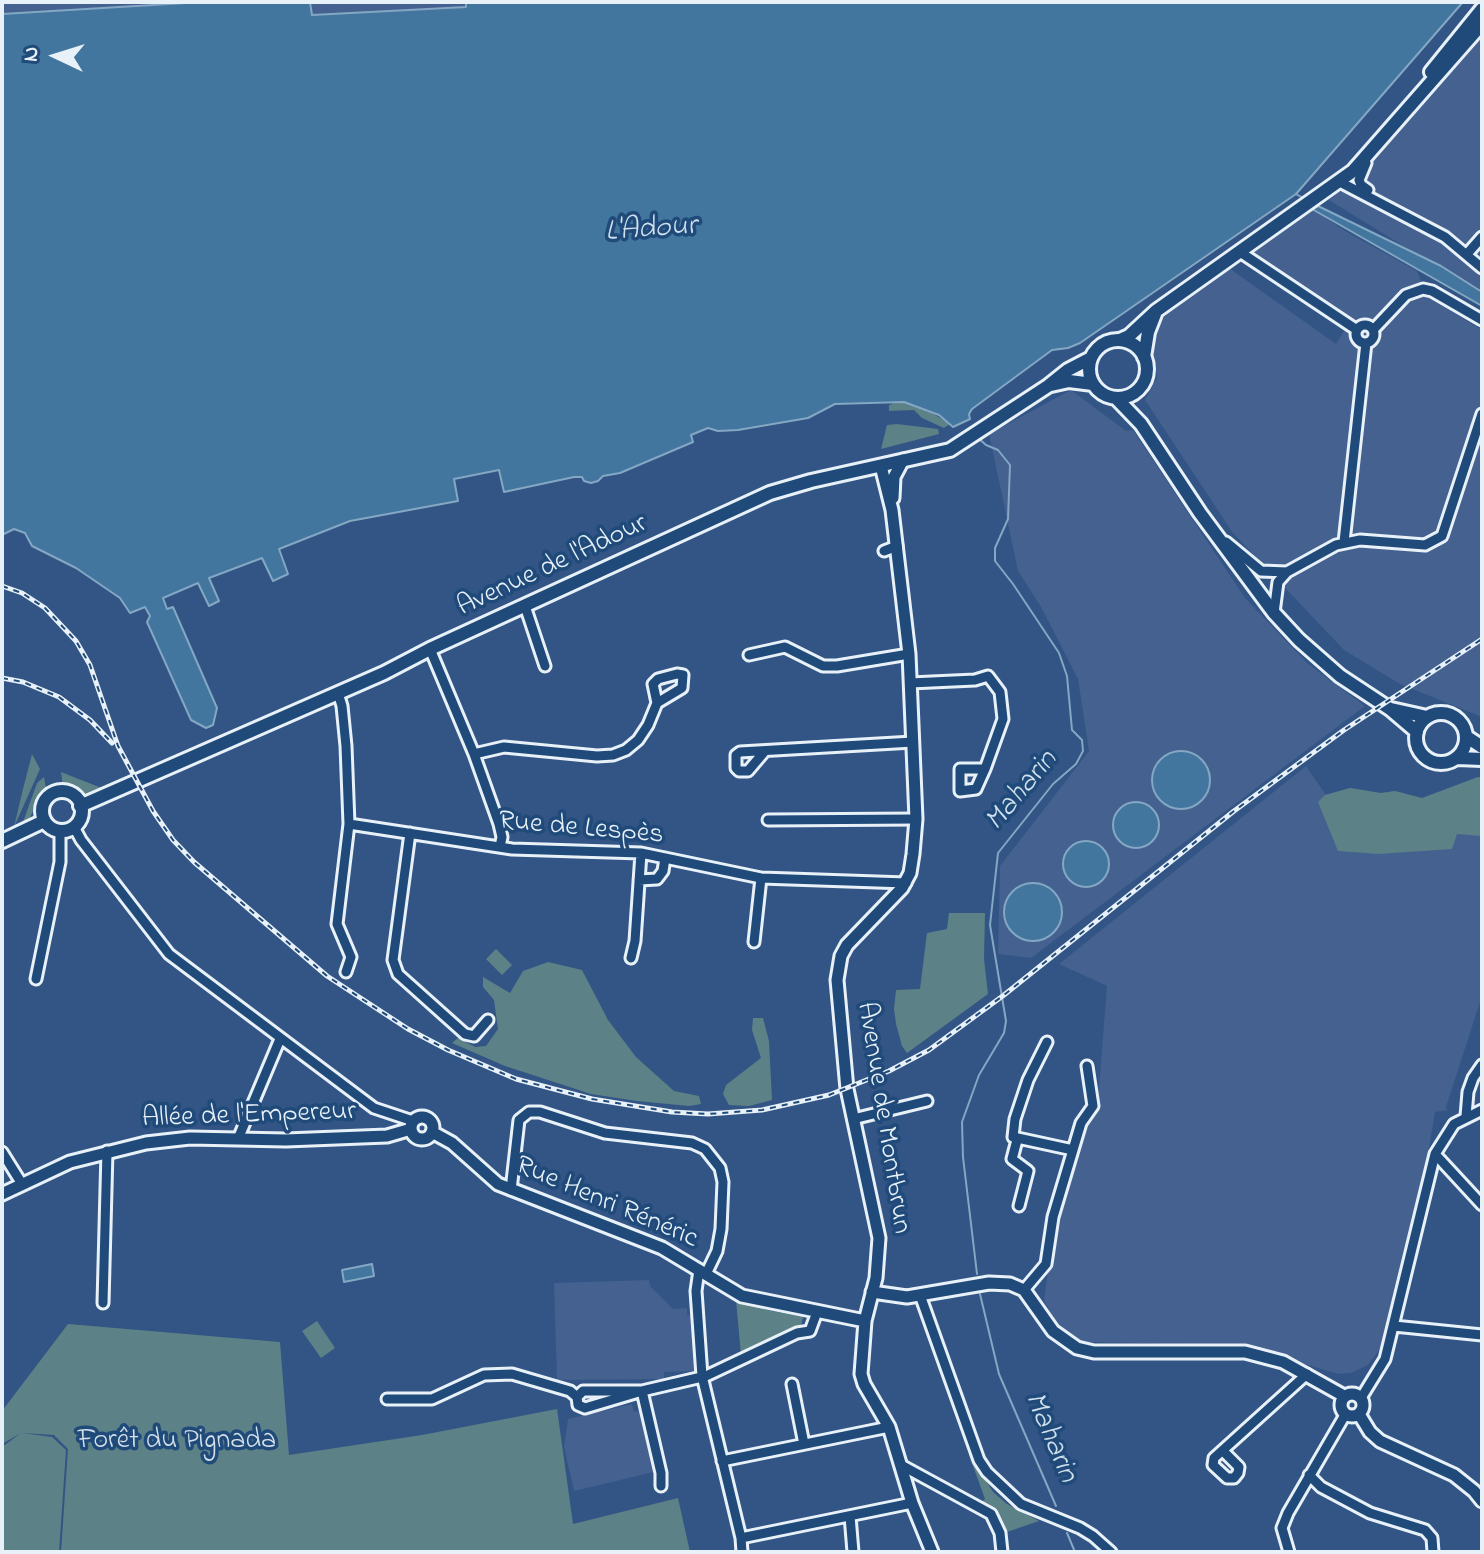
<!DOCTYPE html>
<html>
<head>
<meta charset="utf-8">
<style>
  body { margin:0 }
  #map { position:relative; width:1484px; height:1554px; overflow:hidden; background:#325585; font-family:"Indie Flower",sans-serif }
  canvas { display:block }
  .frame { position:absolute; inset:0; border:4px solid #e8f1f8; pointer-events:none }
  .north { position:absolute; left:16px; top:16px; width:80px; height:80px; -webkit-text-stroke:6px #1f4a7a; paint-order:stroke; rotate:274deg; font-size:22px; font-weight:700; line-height:32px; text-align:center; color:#e8f1f8 }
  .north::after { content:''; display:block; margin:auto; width:28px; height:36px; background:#e8f1f8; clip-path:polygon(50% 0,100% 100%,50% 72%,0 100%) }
</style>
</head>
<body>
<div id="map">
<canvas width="1484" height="1554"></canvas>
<div class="frame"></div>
<div class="north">N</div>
</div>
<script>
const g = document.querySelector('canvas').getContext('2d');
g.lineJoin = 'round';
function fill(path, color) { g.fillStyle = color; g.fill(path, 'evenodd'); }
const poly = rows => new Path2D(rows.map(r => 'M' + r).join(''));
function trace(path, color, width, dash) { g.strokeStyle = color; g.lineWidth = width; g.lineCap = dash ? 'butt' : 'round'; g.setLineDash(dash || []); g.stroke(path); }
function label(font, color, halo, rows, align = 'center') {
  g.font = font + ' "Indie Flower",sans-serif'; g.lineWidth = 7; g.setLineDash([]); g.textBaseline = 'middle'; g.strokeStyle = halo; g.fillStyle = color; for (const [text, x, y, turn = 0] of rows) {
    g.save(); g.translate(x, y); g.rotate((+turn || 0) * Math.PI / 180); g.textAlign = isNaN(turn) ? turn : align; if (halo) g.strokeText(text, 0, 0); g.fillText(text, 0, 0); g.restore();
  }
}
const built = poly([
  [2,2,203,2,2,14],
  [310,2,466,2,466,7,311,15],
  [1482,30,1482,295,1329,200,1333,186,1363,174],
  [1312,209,1347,232,1417,271,1427,297,1482,330,1482,717,1400,684,1344,650,1233,533,1145,400,1157,378,1153,349,1156,330,1161,320,1170,310,1229,268,1336,344,1351,319,1305,288,1302,291,1250,254],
  [1071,390,1126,431,1133,430,1245,598,1307,663,1365,706,1031,958,998,954,1000,866,1089,751,1078,679,1041,607,1018,571,989,434],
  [1306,766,1326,795,1350,788,1381,793,1395,791,1422,798,1478,777,1482,778,1482,996,1446,1107,1448,1110,1435,1112,1427,1160,1385,1342,1368,1365,1351,1373,1338,1374,1242,1345,1083,1342,1070,1335,1056,1321,1044,1301,1055,1216,1085,1126,1093,1116,1098,1100,1107,986,1059,964],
  [649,1280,650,1286,673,1309,687,1308,687,1315,694,1316,696,1371,664,1372,664,1379,557,1380,554,1283],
  [632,1404,634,1412,640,1411,654,1472,574,1491,564,1447,568,1419]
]);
const green = poly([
  [899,401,922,407,942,419,945,418,950,424,944,428,922,418,914,410,889,411,889,405],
  [897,424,938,429,939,434,881,449,887,425],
  [32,754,40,769,14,827,23,789],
  [61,772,99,787,108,789,93,795,82,796,63,787],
  [44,777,46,789,38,798,30,818,22,825,37,783],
  [1478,777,1482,778,1482,836,1457,834,1452,849,1378,854,1338,851,1318,802,1325,795,1350,788,1381,793,1395,791,1422,798],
  [949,913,985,913,984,959,988,994,907,1053,902,1046,896,1024,894,1009,896,990,920,989,927,933,947,929],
  [496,949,512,965,502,975,486,959],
  [548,962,582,970,608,1020,636,1057,674,1091,699,1096,701,1104,689,1106,637,1101,591,1094,505,1066,452,1043,458,1038,475,1047,486,1046,498,1029,494,1000,483,987,483,977,510,993,523,971],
  [753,1018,763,1018,769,1041,772,1100,749,1106,729,1105,723,1094,726,1085,761,1058,752,1030],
  [736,1300,767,1310,803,1317,800,1329,741,1355],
  [317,1321,335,1348,321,1358,302,1331],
  [68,1324,280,1342,289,1455,422,1435,557,1409,573,1524,678,1498,690,1552,61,1552,68,1449,54,1435,22,1433,52,1437,66,1450,59,1552,2,1552,2,1447,21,1433,2,1444,2,1411],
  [968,1452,993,1492,1007,1504,1039,1521,1007,1532,998,1515,981,1502,985,1499]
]);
const water = poly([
  [203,2,310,2,312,15,466,7,466,2,1463,2,1296,194,1080,343,1068,348,1052,350,972,409,969,414,970,419,953,427,939,415,904,402,835,404,808,418,738,430,718,431,708,428,691,435,693,442,620,473,603,476,598,481,591,483,584,481,582,477,574,477,504,492,499,470,454,479,458,501,350,521,279,549,288,574,273,581,262,558,209,578,219,601,209,606,198,583,163,598,167,609,173,607,217,708,213,725,206,728,191,720,147,622,150,616,145,607,130,613,120,598,76,568,32,546,25,533,14,529,2,535,2,14,203,2],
  [1318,206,1441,266,1482,292,1482,306,1312,209,1318,206],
  '1152 780a29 29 0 1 1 58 0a29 29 0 1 1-58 0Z',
  '1113 825a23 23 0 1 1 46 0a23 23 0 1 1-46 0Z',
  '1063 864a23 23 0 1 1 46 0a23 23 0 1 1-46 0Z',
  '1004 912a29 29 0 1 1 58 0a29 29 0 1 1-58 0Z',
  [372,1264,374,1276,344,1282,342,1270,372,1264]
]);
const stream = poly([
  [1296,194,1303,198],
  [977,437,986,445,998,450,1010,465,1008,519,995,548,995,561,1013,584,1059,653,1067,676,1072,730,1082,740,1083,751,1076,764,1053,784,998,853,990,925,1006,1021,1004,1033,979,1075,962,1122,963,1157,977,1274],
  [980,1294,999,1374,1056,1506],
  [1067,1533,1075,1552]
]);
const minor = poly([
  [1366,163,1359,180,1361,185,1368,190],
  [1338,181,1445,237,1482,268],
  [1240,252,1357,330],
  [1467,254,1482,237],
  '1356 334a9 9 0 1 1 18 0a9 9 0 1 1-18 0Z',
  [1373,330,1406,295,1423,289,1432,291,1482,320],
  [1226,542,1261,571,1287,572],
  [1344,542,1366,343],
  [884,551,897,546],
  [525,606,545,666],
  [1274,613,1278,582,1287,572,1336,545,1360,540,1425,545,1442,536,1482,414],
  [430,649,474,754,499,824,502,837,500,847],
  [749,655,785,647,823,666,837,666,909,654],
  [910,683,975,680,988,676,1000,692,1003,719,985,769,960,769,960,791,976,789,985,769],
  [338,693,342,706,346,746,349,824,337,924,351,957,346,972],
  [765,751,748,771,739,771,736,768,736,755,740,752,913,742],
  [474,754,504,747,597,756,613,755,626,750,638,740,648,725,657,703,682,688,683,675,677,674,658,679,653,684,657,703],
  [768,820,916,819],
  [349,824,512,849,641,853,761,878,906,883],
  [74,827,81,840,169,954,374,1108,413,1121],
  [410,833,393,960,398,974,465,1034,474,1036,488,1020],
  [639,880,657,879,663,871,665,858],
  [754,942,761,878],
  [631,958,635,941,641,853],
  [36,979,60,862,60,831],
  [1047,1042,1028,1080,1015,1119,1013,1137,1073,1150],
  [1466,1116,1468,1092,1473,1078,1482,1065],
  [853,1119,927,1101],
  [238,1139,280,1039],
  [1017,1140,1012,1159,1028,1171,1019,1206],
  [2,1152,22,1184],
  [1435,1154,1482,1205],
  [511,1190,519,1120,529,1112,540,1112,605,1133,692,1143,705,1149,720,1168,723,1182,721,1229,717,1251,706,1274],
  [699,1270,696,1291,702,1376,741,1538,742,1552],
  [1024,1290,1046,1264,1053,1217,1081,1123,1093,1106,1087,1066],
  [920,1295,979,1460,987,1472,1021,1504,1080,1528,1093,1536,1111,1552],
  [103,1303,107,1151],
  [1394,1326,1482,1335],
  [792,1384,804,1444],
  [1361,1398,1385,1359,1435,1154,1454,1124,1482,1110],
  [387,1399,432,1399,484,1375,512,1374,570,1391,577,1397,578,1405,585,1408,642,1391,583,1391,577,1397],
  [1223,1451,1239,1467,1238,1473,1234,1478,1227,1478,1213,1465,1214,1458,1307,1374],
  [722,1461,889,1427],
  [901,1465,991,1514,1000,1533,1002,1552],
  [1309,1475,1321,1487,1370,1513,1425,1530,1432,1538,1433,1552],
  [661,1486,661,1473,642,1391,706,1376,797,1333,810,1331,817,1312],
  [850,1516,853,1552],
  [741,1538,912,1503],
  [1289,1552,1282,1528,1288,1513,1345,1415]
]);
const tertiary = poly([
  [881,466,892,510,909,654,916,819,913,854,910,873,902,888,847,945,841,956,837,980,847,1089,879,1238,876,1278,865,1321,861,1374,864,1384,889,1427,912,1503,932,1552],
  [893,498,894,477,903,460],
  '411 1128a11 11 0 1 1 22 0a11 11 0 1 1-22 0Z',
  [432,1132,452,1143,498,1184,662,1248,742,1296,865,1321],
  [2,1194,70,1162,146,1143,190,1138,286,1140,387,1136,411,1129],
  [872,1292,907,1297,989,1283,1010,1284,1024,1290,1053,1331,1077,1348,1094,1352,1245,1352,1283,1362,1344,1396],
  '1341 1405a11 11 0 1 1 22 0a11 11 0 1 1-22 0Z',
  [1359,1414,1370,1432,1380,1441,1454,1475,1474,1491,1482,1501]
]);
const secondary = poly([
  [1431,72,1482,9],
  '1089 369a29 29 0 1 1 58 0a29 29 0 1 1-58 0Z',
  [1120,340,1129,336,1156,311,1353,171,1482,24],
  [1144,357,1148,332,1155,314],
  [1051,385,1069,381,1093,384],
  [1116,398,1141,424,1200,513,1274,613,1299,640,1340,676,1390,709,1417,732],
  [1391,709,1427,717],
  '1416 738a25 25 0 1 1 50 0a25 25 0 1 1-50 0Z',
  [1467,737,1482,747],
  [1457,758,1482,759],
  '42 811a20 20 0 1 1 40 0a20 20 0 1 1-40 0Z',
  [80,806,384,673,430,649,770,493,811,481,950,450,1048,386,1068,370,1091,358],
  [2,841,44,821]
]);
const rail = poly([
  [2,586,22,593,45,608,76,641,90,665,118,746,153,811,173,840,194,862,327,976,408,1029,448,1050,516,1079,592,1099,672,1112,708,1114,762,1110,829,1095,889,1071,929,1050,1004,995,1234,811,1344,730,1482,639],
  [2,678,23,682,59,697,90,720,112,743]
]);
const streetNames = [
  ["Avenue de l'Adour",553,567,-25],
  ["Rue de Lespès",581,830,5],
  ["Allée de l'Empereur",249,1117,-2],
  ["Avenue de Montbrun",882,1118,81],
  ["Rue Henri Rénéric",606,1204,23]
];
const parkNames = [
  ["Forêt du Pignada",177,1442]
];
const waterNames = [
  ["L'Adour",651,231,-4],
  ["Maharin",1023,792,-50],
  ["Maharin",1049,1438,67]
];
fill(built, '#44618f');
fill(green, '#5c8186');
fill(water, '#42769f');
trace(water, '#84a7c3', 2);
trace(stream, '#84a7c3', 2);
trace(minor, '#e8f1f8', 15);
trace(tertiary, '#e8f1f8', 17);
trace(secondary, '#e8f1f8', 18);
trace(minor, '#1f4a7a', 9);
trace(tertiary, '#1f4a7a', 11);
trace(secondary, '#1f4a7a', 12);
trace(rail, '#e8f1f8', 5);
trace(rail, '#1f4a7a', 2, [6]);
label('28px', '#e8f1f8', '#1f4a7a', streetNames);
label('28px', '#d3e0e7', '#1f4a7a', parkNames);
label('italic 30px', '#cfdfeb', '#1f4a7a', waterNames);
</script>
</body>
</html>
